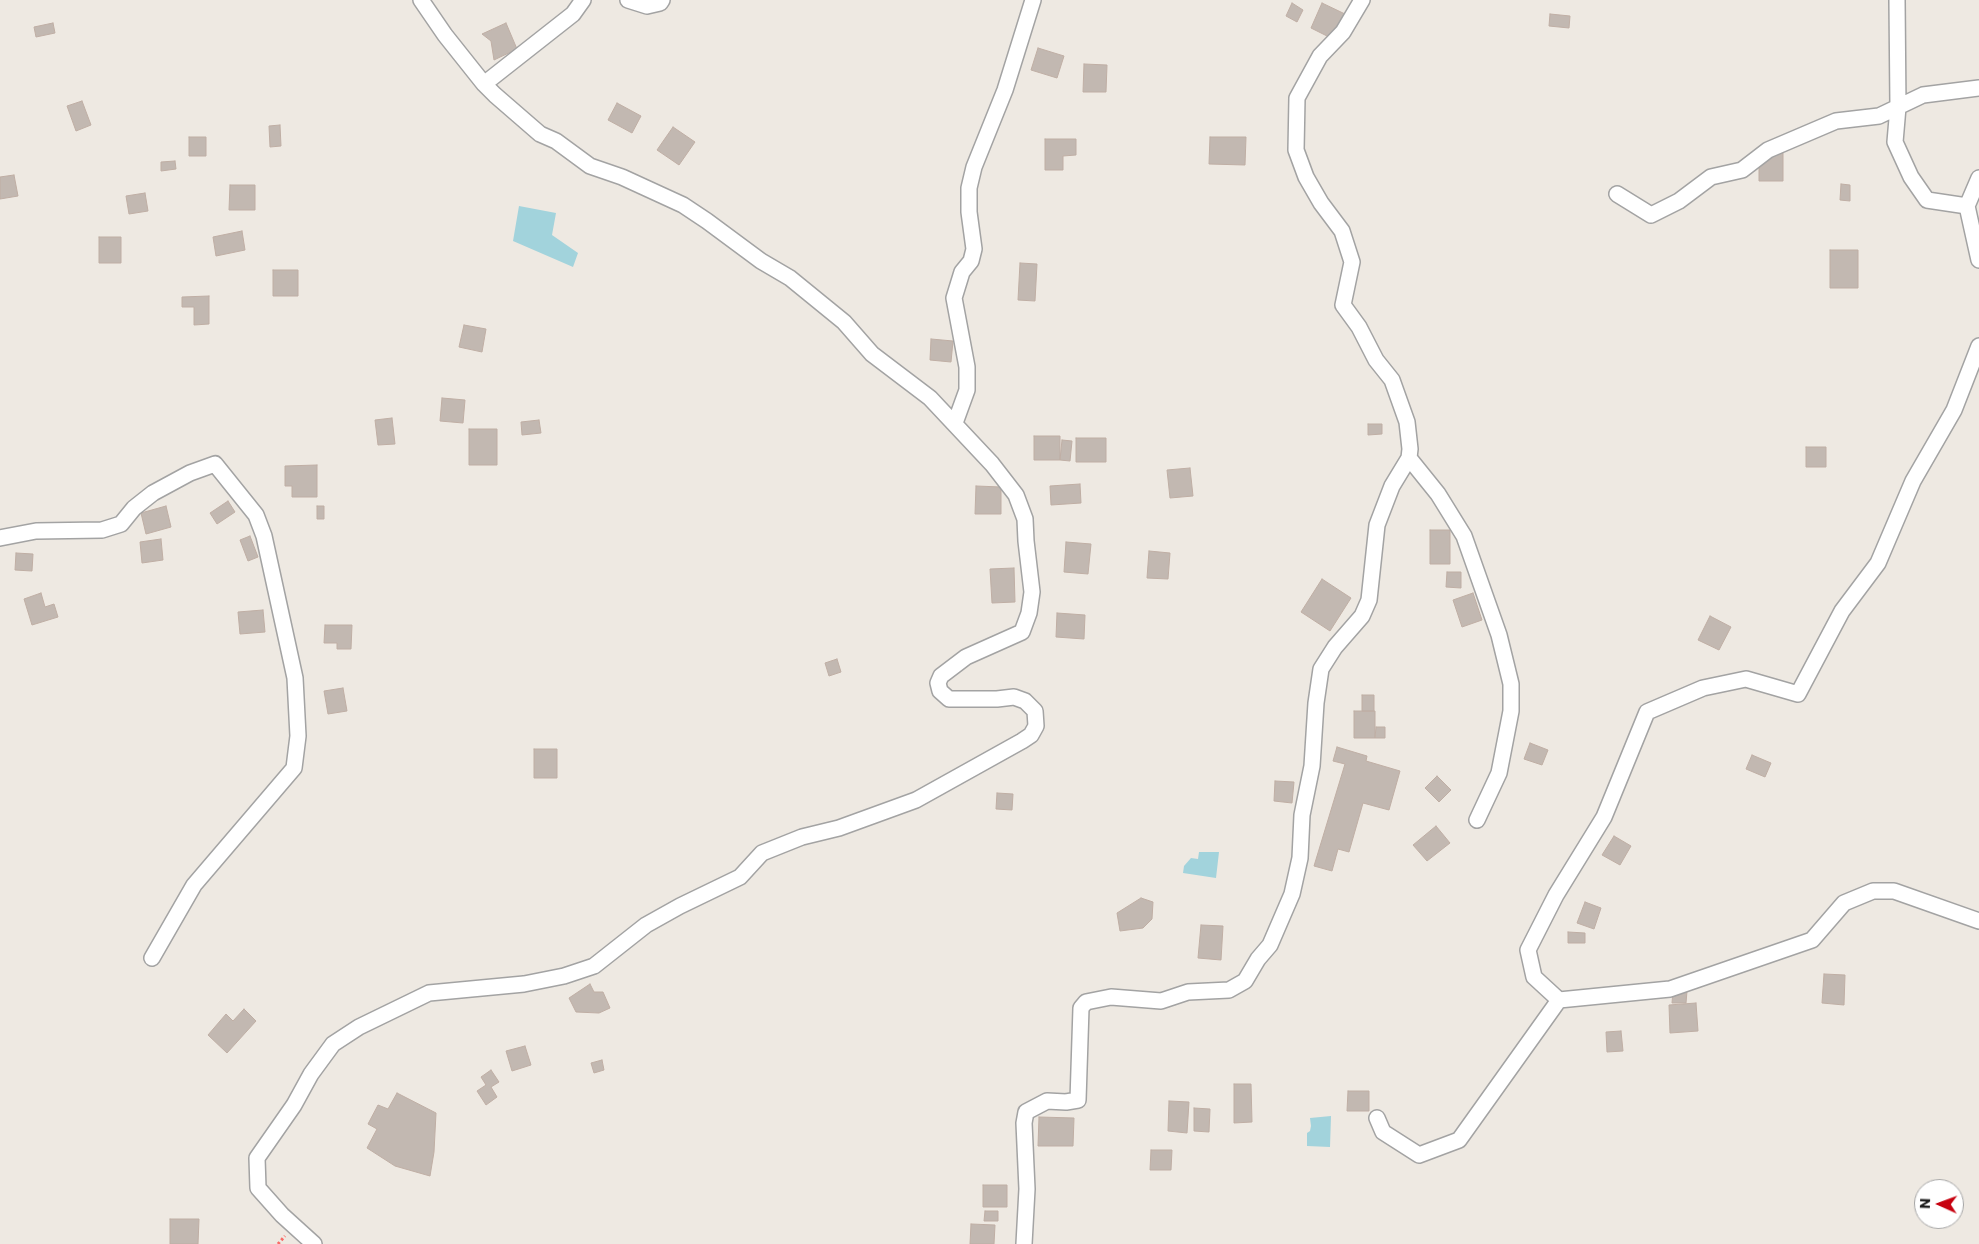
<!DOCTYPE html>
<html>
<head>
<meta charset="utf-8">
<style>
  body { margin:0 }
  #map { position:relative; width:1979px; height:1244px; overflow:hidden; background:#eee9e2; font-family:Poppins,sans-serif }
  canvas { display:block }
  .north { position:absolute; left:1914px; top:1179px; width:50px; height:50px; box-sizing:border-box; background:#fff; border:1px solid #a4a4a4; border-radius:50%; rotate:272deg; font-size:14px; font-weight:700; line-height:20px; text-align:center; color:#1c1c1c }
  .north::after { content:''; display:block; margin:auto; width:18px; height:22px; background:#c7010f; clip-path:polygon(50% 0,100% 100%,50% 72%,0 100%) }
</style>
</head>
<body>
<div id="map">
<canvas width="1979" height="1244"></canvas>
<div class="north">N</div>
</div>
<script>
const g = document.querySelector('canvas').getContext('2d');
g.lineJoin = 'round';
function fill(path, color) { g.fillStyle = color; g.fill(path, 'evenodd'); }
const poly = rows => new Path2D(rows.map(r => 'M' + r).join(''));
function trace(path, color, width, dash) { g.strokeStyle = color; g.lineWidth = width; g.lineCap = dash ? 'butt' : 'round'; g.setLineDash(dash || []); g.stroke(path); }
const water = poly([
  [519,206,556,213,552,235,578,253,573,267,513,241],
  [1199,852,1219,852,1216,878,1183,873,1184,866,1191,858,1198,859],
  [1331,1116,1330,1147,1307,1146,1307,1133,1310,1131,1311,1126,1310,1118]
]);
const building = poly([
  [1292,3,1303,10,1297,22,1286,16,1292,3],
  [1322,3,1345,14,1333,39,1311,28,1322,3],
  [1550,14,1570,16,1569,28,1549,26,1550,14],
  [53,23,55,33,36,37,34,27,53,23],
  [506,23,517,49,494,60,491,41,482,34,506,23],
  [1038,48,1064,56,1057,78,1031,70,1038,48],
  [1084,64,1107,65,1106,92,1083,92,1084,64],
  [82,101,91,125,76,131,67,106,82,101],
  [617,103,641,116,632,133,608,120,617,103],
  [280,125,281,146,270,147,269,126,280,125],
  [673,127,695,142,679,165,657,150,673,127],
  [189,137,206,137,206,156,189,156,189,137],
  [1210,137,1246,137,1245,165,1209,164,1210,137],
  [1045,139,1076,139,1076,155,1063,156,1063,170,1045,170,1045,139],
  [1759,153,1783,153,1783,181,1759,181,1759,153],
  [175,161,176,169,161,171,161,162,175,161],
  [14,175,18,196,0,199,0,177,14,175],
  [1841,184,1850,185,1850,201,1840,200,1841,184],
  [230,185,255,185,255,210,229,210,230,185],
  [145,193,148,211,129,214,126,196,145,193],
  [242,231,245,250,216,256,213,237,242,231],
  [99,237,121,237,121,263,99,263,99,237],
  [1830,250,1858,250,1858,288,1830,288,1830,250],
  [1020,263,1037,264,1035,301,1018,300,1020,263],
  [273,270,298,270,298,296,273,296,273,270],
  [209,296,209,324,194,325,194,307,182,307,182,297,209,296],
  [464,325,486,329,482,352,459,347,464,325],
  [931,339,953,341,951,362,930,360,931,339],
  [442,398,465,400,463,423,440,421,442,398],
  [392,418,395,444,378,445,375,420,392,418],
  [539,420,541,433,522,435,521,422,539,420],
  [1368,424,1382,424,1382,434,1368,435,1368,424],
  [469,429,497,429,497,465,469,465,469,429],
  [1034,436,1060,436,1060,460,1034,460,1034,436],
  [1076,438,1106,438,1106,462,1076,462,1076,438],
  [1062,440,1072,441,1070,461,1060,460,1062,440],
  [1806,447,1826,447,1826,467,1806,467,1806,447],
  [317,465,317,497,292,497,292,486,285,486,285,466,317,465],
  [1190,468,1193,496,1170,498,1167,470,1190,468],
  [1080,484,1081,503,1051,505,1050,486,1080,484],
  [976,486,1001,487,1001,514,975,514,976,486],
  [228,501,235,512,217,524,210,513,228,501],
  [166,506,171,527,146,534,141,513,166,506],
  [317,506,324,506,324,519,317,519,317,506],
  [1430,530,1450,530,1450,564,1430,564,1430,530],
  [250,536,258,557,248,561,240,540,250,536],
  [161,539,163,560,142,563,140,542,161,539],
  [1066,542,1091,544,1088,574,1064,572,1066,542],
  [1149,551,1170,553,1168,579,1147,578,1149,551],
  [16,553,33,554,32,571,15,570,16,553],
  [1014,568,1015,602,992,603,990,569,1014,568],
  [1447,572,1461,572,1461,588,1446,587,1447,572],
  [1322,579,1351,598,1330,631,1301,612,1322,579],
  [41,593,45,607,54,604,58,617,32,625,24,599,41,593],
  [1473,593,1482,620,1462,627,1453,600,1473,593],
  [263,610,265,632,240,634,238,612,263,610],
  [1057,613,1085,615,1084,639,1056,637,1057,613],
  [1710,616,1731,627,1719,650,1698,640,1710,616],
  [325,625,352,625,351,649,337,649,337,643,324,643,325,625],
  [837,659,841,672,829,676,825,663,837,659],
  [343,688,347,711,328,714,324,691,343,688],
  [1362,695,1374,695,1374,711,1362,711,1362,695],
  [1354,711,1375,711,1375,738,1354,738,1354,711],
  [1376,727,1385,727,1385,738,1375,738,1376,727],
  [1530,743,1548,750,1542,765,1524,759,1530,743],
  [1337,747,1367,756,1366,761,1400,771,1389,810,1363,803,1349,852,1338,849,1332,871,1314,866,1345,764,1333,761,1337,747],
  [534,749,557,749,557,778,534,778,534,749],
  [1752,755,1771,763,1765,777,1746,769,1752,755],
  [1437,776,1451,790,1439,802,1425,788,1437,776],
  [1275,781,1294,782,1292,803,1274,801,1275,781],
  [997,793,1013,794,1012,810,996,809,997,793],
  [1436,826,1450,843,1427,861,1413,845,1436,826],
  [1614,836,1631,846,1620,865,1602,855,1614,836],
  [1141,898,1153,902,1152,919,1143,928,1120,931,1117,913,1141,898],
  [1585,902,1601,908,1594,929,1577,923,1585,902],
  [1201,925,1223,926,1221,960,1198,958,1201,925],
  [1568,932,1585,933,1585,943,1568,943,1568,932],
  [1824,974,1845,975,1844,1005,1822,1003,1824,974],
  [590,984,594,992,603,992,610,1008,599,1013,576,1012,569,998,590,984],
  [1673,991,1687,991,1686,1003,1672,1003,1673,991],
  [1696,1003,1698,1031,1670,1033,1669,1005,1696,1003],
  [244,1009,256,1021,227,1053,208,1035,226,1014,233,1021,244,1009],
  [1621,1031,1623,1051,1607,1052,1606,1032,1621,1031],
  [525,1046,531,1065,512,1071,506,1051,525,1046],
  [602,1060,604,1070,594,1073,591,1063,602,1060],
  [491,1070,499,1082,491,1087,497,1097,486,1105,477,1091,486,1085,481,1077,491,1070],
  [1234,1084,1251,1084,1252,1122,1234,1123,1234,1084],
  [1348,1091,1369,1091,1369,1111,1347,1111,1348,1091],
  [397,1093,436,1113,434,1152,430,1176,395,1166,367,1148,377,1129,368,1124,378,1105,388,1109,397,1093],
  [1169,1101,1189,1102,1187,1133,1168,1131,1169,1101],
  [1194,1108,1210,1109,1209,1132,1194,1131,1194,1108],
  [1039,1117,1074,1118,1073,1146,1038,1146,1039,1117],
  [1151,1150,1172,1150,1171,1170,1150,1170,1151,1150],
  [983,1185,1007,1185,1007,1207,983,1207,983,1185],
  [985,1211,998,1211,998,1221,984,1221,985,1211],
  [170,1219,199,1219,198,1244,170,1244,170,1219],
  [971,1224,995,1225,994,1244,970,1244,971,1224]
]);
const path = poly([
  [278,1244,285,1236]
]);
const minor = poly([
  [628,0,647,6,660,3,662,0],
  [1897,0,1898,107,1895,142,1911,177,1927,200,1967,206],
  [484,84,573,14,583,0],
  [1979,178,1967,206,1979,260],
  [1617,194,1651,215,1679,201,1711,177,1742,170,1768,150,1836,121,1879,116,1923,95,1979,88],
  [955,423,967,390,967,367,954,298,962,272,971,261,974,249,969,212,969,188,974,167,1005,90,1033,0],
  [1409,458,1438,494,1464,536,1499,635,1511,684,1511,711,1499,773,1477,820],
  [0,538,36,531,102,530,121,524,134,508,153,493,190,473,215,464,256,515,264,536,295,678,298,736,294,768,194,885,152,958],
  [1559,1000,1670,989,1812,940,1844,903,1873,891,1894,891,1979,921],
  [1377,1118,1383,1132,1419,1155,1459,1140,1559,1000,1534,977,1528,950,1556,895,1604,817,1647,712,1703,688,1746,679,1798,694,1842,611,1878,563,1913,481,1954,410,1979,346],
  [314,1244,282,1215,258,1188,257,1158,294,1105,311,1074,333,1044,359,1027,429,993,524,984,564,976,594,966,646,925,680,906,740,877,762,853,802,837,839,828,916,800,1022,741,1031,735,1036,726,1035,711,1025,701,1014,697,997,699,949,699,940,691,938,683,941,676,966,657,1022,632,1029,613,1032,592,1026,541,1025,519,1016,495,992,464,930,398,872,354,844,322,790,278,761,261,707,221,683,205,622,177,590,166,556,141,540,134,495,95,484,84,445,35,421,0],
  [1024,1244,1027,1189,1024,1123,1026,1112,1047,1101,1066,1102,1078,1100,1081,1008,1086,1002,1111,997,1161,1001,1188,992,1229,990,1245,981,1258,959,1270,945,1292,894,1300,858,1302,815,1312,766,1316,703,1321,669,1335,647,1362,616,1369,600,1377,525,1392,486,1409,458,1410,449,1407,422,1392,380,1376,360,1359,327,1343,305,1352,262,1342,231,1321,203,1306,177,1296,150,1297,98,1320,56,1343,32,1362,0]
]);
fill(water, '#a2d3dc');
fill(building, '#c2b8b1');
trace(building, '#bfaea4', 1);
trace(minor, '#a3a3a3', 18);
trace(path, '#f96c67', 3, [2.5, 2.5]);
trace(minor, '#fff', 15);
</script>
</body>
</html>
